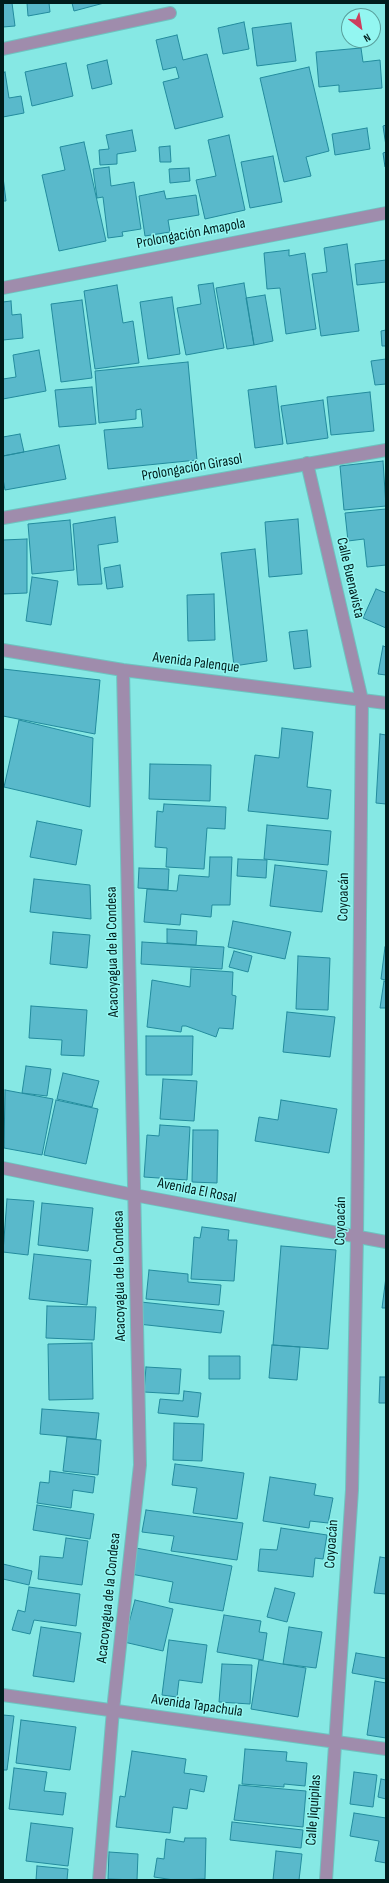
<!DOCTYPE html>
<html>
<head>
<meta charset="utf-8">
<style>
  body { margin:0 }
  #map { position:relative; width:389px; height:1883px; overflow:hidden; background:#86e8e4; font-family:"Sofia Sans Condensed",sans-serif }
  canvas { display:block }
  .frame { position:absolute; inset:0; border:4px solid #001d1c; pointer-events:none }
  .north { position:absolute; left:341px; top:8px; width:40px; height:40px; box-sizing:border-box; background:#93f6f1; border:1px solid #589f9c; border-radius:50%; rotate:149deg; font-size:11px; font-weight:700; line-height:16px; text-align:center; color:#001d1c }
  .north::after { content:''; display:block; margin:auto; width:14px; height:18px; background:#cd3d5d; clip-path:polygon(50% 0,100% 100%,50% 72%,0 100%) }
</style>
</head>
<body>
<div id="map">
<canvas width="389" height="1883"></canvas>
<div class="frame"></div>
<div class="north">N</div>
</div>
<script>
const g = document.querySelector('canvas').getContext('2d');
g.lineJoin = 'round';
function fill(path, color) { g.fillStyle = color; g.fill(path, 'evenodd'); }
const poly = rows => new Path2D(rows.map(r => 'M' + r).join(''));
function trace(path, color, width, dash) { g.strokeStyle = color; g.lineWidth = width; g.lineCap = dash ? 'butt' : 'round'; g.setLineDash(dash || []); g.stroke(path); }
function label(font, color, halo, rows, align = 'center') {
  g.font = font + ' "Sofia Sans Condensed",sans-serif'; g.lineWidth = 3; g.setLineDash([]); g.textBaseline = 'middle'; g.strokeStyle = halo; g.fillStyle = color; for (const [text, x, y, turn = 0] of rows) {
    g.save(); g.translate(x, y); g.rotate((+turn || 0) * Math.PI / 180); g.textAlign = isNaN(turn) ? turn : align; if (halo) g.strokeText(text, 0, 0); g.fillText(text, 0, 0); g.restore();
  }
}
const building = poly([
  [3,3,12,3,15,26,3,27,3,3],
  [27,3,49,3,50,12,28,16,27,3],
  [72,3,104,3,74,11,72,3],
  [244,22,249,49,223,54,218,28,244,22],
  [291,23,296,61,257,66,252,28,291,23],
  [177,35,183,60,207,54,223,117,175,129,163,82,179,78,176,67,163,70,156,40,177,35],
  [361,48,363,62,380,60,382,88,339,92,339,85,319,87,316,52,361,48],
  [107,60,112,84,92,89,87,65,107,60],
  [66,63,73,96,32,106,25,72,66,63],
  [309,67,329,151,306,157,311,176,284,182,260,78,309,67],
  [5,72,9,98,21,96,24,113,3,117,3,73,5,72],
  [386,125,386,146,383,126,386,125],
  [367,128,370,149,335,155,332,134,367,128],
  [132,130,136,151,117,154,117,164,100,165,99,150,109,149,106,135,132,130],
  [229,135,245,210,205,219,196,180,216,176,208,140,229,135],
  [84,142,106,241,59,251,42,175,65,170,60,147,84,142],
  [170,146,171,162,160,162,159,147,170,146],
  [386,152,386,167,385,167,383,153,386,152],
  [273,156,282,202,250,208,241,162,273,156],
  [109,167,111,186,134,182,141,229,122,232,123,236,108,238,103,197,97,198,93,169,109,167],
  [189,168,190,181,170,183,169,169,189,168],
  [3,177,6,201,3,201,3,177],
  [164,191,166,199,196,195,199,215,168,220,170,232,145,236,139,196,164,191],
  [347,244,359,331,321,336,312,274,327,272,324,248,347,244],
  [289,250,289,256,305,253,316,329,286,334,280,288,267,289,264,253,289,250],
  [386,260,386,282,357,285,355,264,386,260],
  [213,283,224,348,186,355,177,308,201,304,198,285,213,283],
  [244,283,254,345,227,349,216,288,244,283],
  [117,285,123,323,133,321,139,363,95,369,84,291,117,285],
  [265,295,273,341,254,345,246,298,265,295],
  [172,297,180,354,148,359,140,302,172,297],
  [82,300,92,378,61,382,51,304,82,300],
  [11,301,12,315,21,314,23,338,3,340,3,302,11,301],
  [386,330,386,346,382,346,381,331,386,330],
  [39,350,46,391,3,399,3,379,16,377,13,355,39,350],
  [386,359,386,384,375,385,371,361,386,359],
  [188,362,197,460,108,469,104,430,143,427,141,409,136,410,136,419,99,423,95,371,188,362],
  [276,386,283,444,255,448,248,390,276,386],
  [92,387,96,424,59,427,55,390,92,387],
  [370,392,374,431,331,435,327,397,370,392],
  [323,400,328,438,287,444,281,406,323,400],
  [20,434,24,452,3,456,3,437,20,434],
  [59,445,66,479,5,490,3,479,3,456,59,445],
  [383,461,386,506,344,510,340,466,383,461],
  [386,509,386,565,367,567,364,539,348,541,345,513,386,509],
  [115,517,118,542,98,545,102,584,78,585,73,524,115,517],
  [298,519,302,574,269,577,265,522,298,519],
  [70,520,74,570,32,574,28,524,70,520],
  [27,539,27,593,3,594,3,540,27,539],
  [255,549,267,661,234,666,221,553,255,549],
  [120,565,123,587,107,589,104,568,120,565],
  [32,577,58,581,51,625,26,621,32,577],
  [376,589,386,593,386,628,363,618,376,589],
  [214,594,215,640,188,641,187,595,214,594],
  [307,630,311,667,294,669,289,632,307,630],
  [383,646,386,647,386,675,378,674,383,646],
  [3,669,100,680,95,734,3,716,3,669],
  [19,720,93,738,90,807,4,787,19,720],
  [282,728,313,732,307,787,331,790,328,819,248,811,255,755,279,758,282,728],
  [380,734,386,735,386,804,376,803,380,734],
  [150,764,211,765,210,801,149,799,150,764],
  [164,804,226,807,225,829,207,828,204,869,166,867,167,848,155,847,157,811,163,812,164,804],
  [37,821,82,830,76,865,30,857,37,821],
  [267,825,331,831,328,865,264,859,267,825],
  [210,857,232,857,230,905,212,905,211,917,181,914,180,925,144,922,147,889,177,891,179,875,209,877,210,857],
  [238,859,267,860,266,878,237,876,238,859],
  [275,865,327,871,322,912,270,906,275,865],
  [139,868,169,869,168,890,138,888,139,868],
  [34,879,90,885,91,919,30,912,34,879],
  [233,921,291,932,285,959,228,947,233,921],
  [167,929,197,931,196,945,167,943,167,929],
  [53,932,90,935,87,968,50,964,53,932],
  [142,942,224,947,222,969,141,964,142,942],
  [385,947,386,947,386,980,381,979,385,947],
  [234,951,252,956,248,972,229,967,234,951],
  [298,956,330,958,328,1010,296,1009,298,956],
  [191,969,233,972,232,995,236,996,233,1029,219,1028,216,1037,186,1026,182,1026,181,1032,147,1027,152,980,190,987,191,969],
  [384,981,386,982,386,1008,380,1008,384,981],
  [31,1006,87,1010,84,1056,61,1055,62,1040,29,1038,31,1006],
  [287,1012,335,1017,330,1057,283,1052,287,1012],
  [146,1036,193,1036,192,1075,146,1075,146,1036],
  [26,1066,51,1069,47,1096,22,1093,26,1066],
  [63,1073,99,1081,92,1107,57,1099,63,1073],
  [163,1079,197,1081,194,1121,160,1119,163,1079],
  [5,1090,53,1099,42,1155,4,1148,5,1090],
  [56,1100,98,1109,86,1164,44,1155,56,1100],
  [281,1100,337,1109,329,1153,255,1141,259,1117,278,1120,281,1100],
  [160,1125,190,1127,187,1180,144,1177,147,1135,159,1136,160,1125],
  [193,1130,218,1130,217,1183,192,1182,193,1130],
  [7,1199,34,1201,28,1255,3,1252,7,1199],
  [42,1203,93,1208,88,1251,38,1245,42,1203],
  [202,1227,229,1230,228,1240,237,1240,234,1281,191,1279,194,1237,200,1238,202,1227],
  [281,1246,336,1250,328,1349,273,1345,281,1246],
  [34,1254,91,1260,87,1305,29,1299,34,1254],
  [149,1270,188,1274,188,1282,221,1285,219,1305,146,1299,149,1270],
  [386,1277,386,1308,382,1308,386,1277],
  [141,1302,224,1311,221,1333,138,1324,141,1302],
  [47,1306,96,1307,94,1340,46,1338,47,1306],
  [92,1343,93,1399,49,1400,48,1344,92,1343],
  [272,1345,300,1347,297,1380,269,1378,272,1345],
  [209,1356,240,1356,240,1379,209,1379,209,1356],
  [146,1367,181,1369,179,1394,144,1392,146,1367],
  [380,1377,386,1377,386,1403,379,1403,380,1377],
  [184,1391,201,1393,198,1417,158,1413,160,1399,183,1401,184,1391],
  [42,1409,99,1413,96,1439,40,1434,42,1409],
  [174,1423,204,1424,202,1461,173,1460,174,1423],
  [67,1437,101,1440,98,1475,63,1471,67,1437],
  [175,1464,244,1473,237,1519,193,1513,197,1488,172,1485,175,1464],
  [50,1471,95,1477,93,1493,73,1490,71,1508,37,1503,40,1482,49,1483,50,1471],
  [270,1477,316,1484,314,1495,333,1498,328,1523,310,1521,309,1528,263,1521,270,1477],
  [37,1505,94,1514,90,1539,33,1530,37,1505],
  [146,1510,243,1523,237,1560,171,1551,174,1536,142,1532,146,1510],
  [281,1528,327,1535,323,1559,315,1558,313,1577,258,1571,260,1549,277,1550,281,1528],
  [66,1538,88,1541,82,1585,38,1579,40,1556,63,1558,66,1538],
  [136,1548,232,1566,223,1611,169,1602,173,1582,131,1574,136,1548],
  [380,1557,386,1558,386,1594,374,1593,380,1557],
  [3,1564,32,1571,29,1585,3,1579,3,1564],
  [29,1587,80,1594,76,1626,34,1620,30,1634,12,1630,18,1610,25,1612,29,1587],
  [275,1588,295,1593,287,1622,267,1617,275,1588],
  [135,1600,173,1609,163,1651,124,1642,135,1600],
  [224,1615,261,1621,259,1632,267,1633,263,1660,217,1652,224,1615],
  [41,1627,81,1633,74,1682,33,1676,41,1627],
  [289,1627,322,1632,316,1668,283,1664,289,1627],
  [169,1640,207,1645,202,1683,179,1680,177,1697,162,1695,169,1640],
  [356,1653,386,1658,386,1679,352,1673,356,1653],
  [259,1660,306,1668,298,1717,251,1709,259,1660],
  [222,1664,252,1665,250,1704,219,1702,222,1664],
  [375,1681,386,1683,386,1738,367,1735,375,1681],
  [3,1715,14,1716,7,1770,3,1770,3,1715],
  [21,1720,76,1727,70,1770,16,1763,21,1720],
  [245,1749,287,1752,286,1761,307,1763,305,1786,284,1784,284,1787,242,1784,245,1749],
  [132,1751,186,1759,184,1773,207,1776,204,1792,190,1789,187,1809,173,1807,170,1833,116,1827,120,1796,125,1797,132,1751],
  [14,1768,47,1772,44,1791,66,1793,63,1815,9,1809,14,1768],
  [354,1772,377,1775,373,1807,350,1804,354,1772],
  [381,1779,386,1780,386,1799,378,1797,381,1779],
  [239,1785,306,1791,303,1827,234,1820,239,1785],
  [354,1813,386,1818,386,1863,375,1861,379,1841,350,1836,354,1813],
  [232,1822,303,1830,301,1848,230,1840,232,1822],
  [31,1823,73,1828,68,1866,26,1861,31,1823],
  [185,1838,206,1838,205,1879,174,1880,154,1877,157,1858,164,1859,166,1839,184,1842,185,1838],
  [276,1851,302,1854,299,1880,273,1880,276,1851],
  [109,1852,138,1854,137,1880,108,1879,109,1852],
  [37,1866,68,1869,67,1880,36,1880,37,1866]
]);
const minor = poly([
  [3,49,170,13],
  [3,288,386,213],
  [307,463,362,700,357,1237,352,1490,326,1880],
  [3,518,386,450],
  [3,650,123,670,386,703],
  [3,1168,134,1195,386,1242],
  [3,1695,386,1749],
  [99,1880,113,1710,140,1465,123,670]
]);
const streetNames = [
  ["Prolongación Amapola",191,234,-11],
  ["Prolongación Girasol",192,468,-10],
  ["Calle Buenavista",350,578,77],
  ["Avenida Palenque",196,663,7],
  ["Coyoacán",344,897,-89],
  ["Acacoyagua de la Condesa",113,952,-91],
  ["Avenida El Rosal",197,1191,11],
  ["Coyoacán",341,1221,-89],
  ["Acacoyagua de la Condesa",120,1276,-91],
  ["Coyoacán",332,1544,-86],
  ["Acacoyagua de la Condesa",109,1598,-84],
  ["Avenida Tapachula",197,1706,8],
  ["Calle Jiquipilas",314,1810,-86]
];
fill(building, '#59b9cb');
trace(building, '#238b9d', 1);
trace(minor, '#6ec3c0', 14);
trace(minor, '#9f8cac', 12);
label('15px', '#001d1c', '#93f6f1', streetNames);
</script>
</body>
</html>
